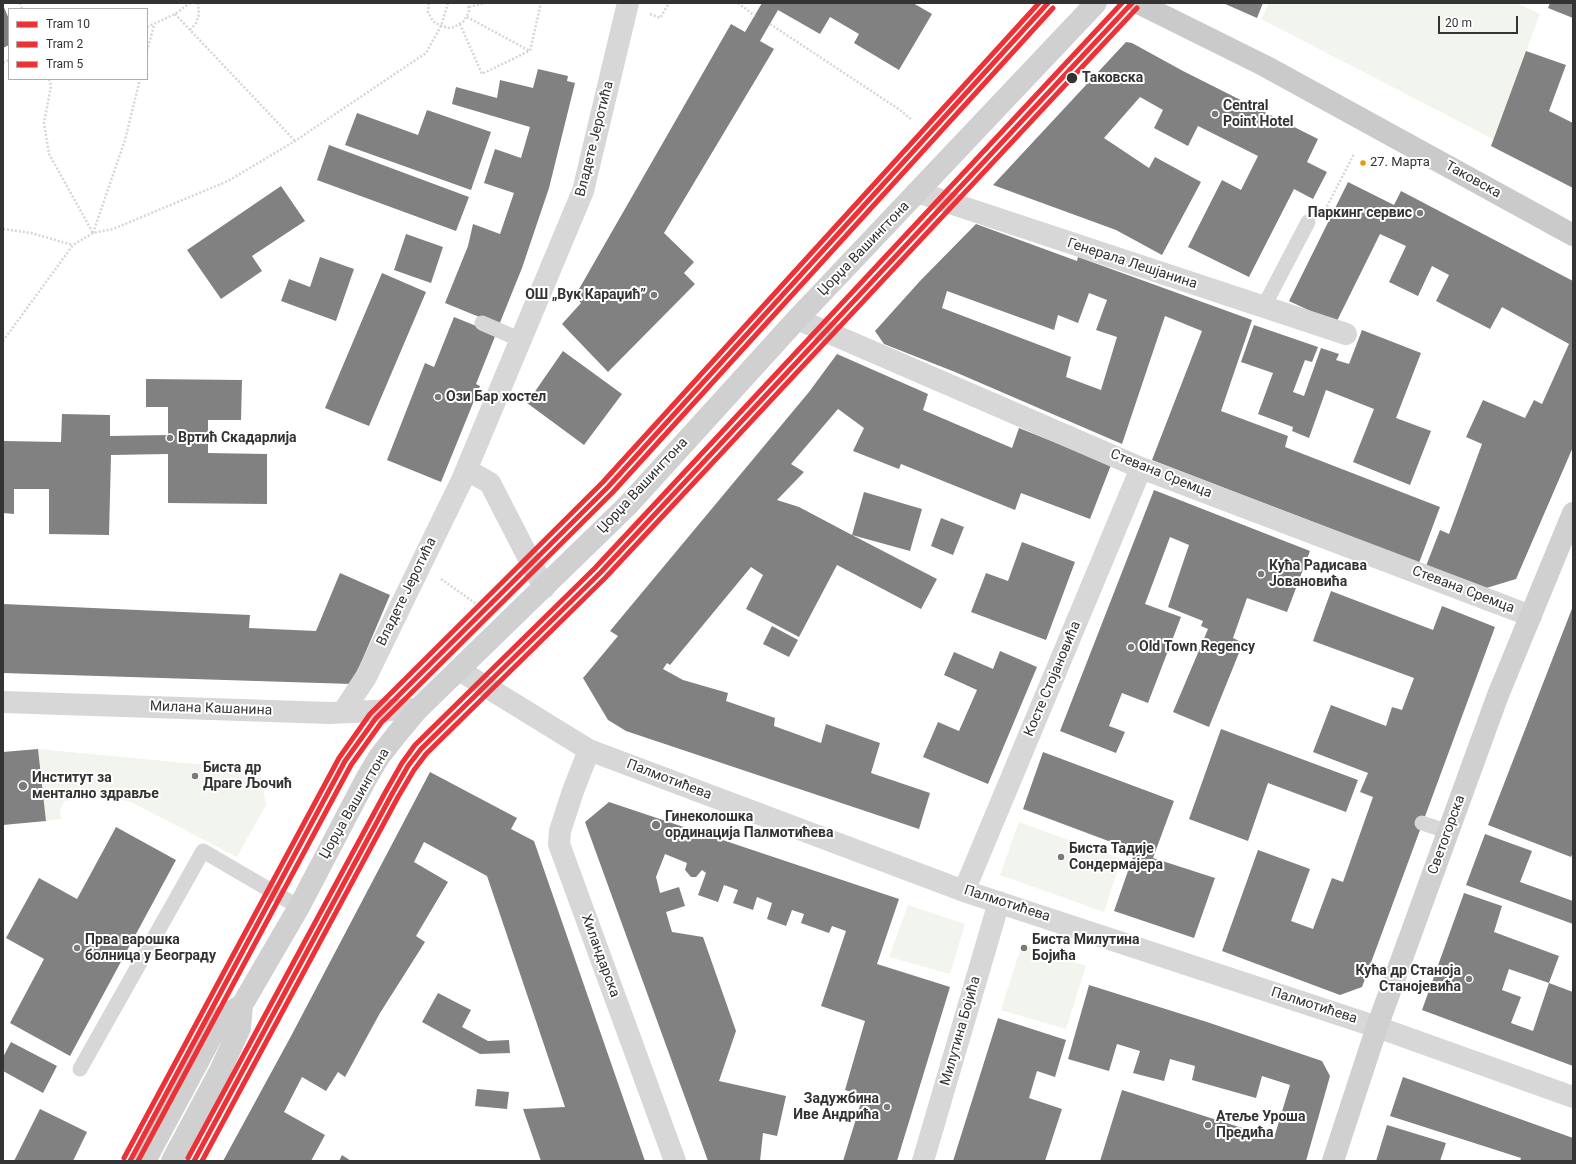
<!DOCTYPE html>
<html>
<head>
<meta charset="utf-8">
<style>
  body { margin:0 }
  #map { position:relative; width:1576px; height:1164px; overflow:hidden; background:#fff; font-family:Roboto,sans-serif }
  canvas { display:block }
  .frame { position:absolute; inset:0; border:4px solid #333; pointer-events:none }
  .legend { position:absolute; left:8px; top:8px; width:140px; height:72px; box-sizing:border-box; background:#fff; border:1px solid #adadad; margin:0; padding:5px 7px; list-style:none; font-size:12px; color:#333 }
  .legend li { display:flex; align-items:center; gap:8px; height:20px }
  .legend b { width:20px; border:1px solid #adadad }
  .scale { position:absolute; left:1438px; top:16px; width:80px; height:18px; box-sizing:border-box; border:2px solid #333; border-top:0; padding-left:5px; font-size:12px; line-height:14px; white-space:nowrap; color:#333; -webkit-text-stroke:3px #fff; paint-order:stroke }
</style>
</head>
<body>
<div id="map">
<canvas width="1576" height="1164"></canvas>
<div class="frame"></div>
<ul class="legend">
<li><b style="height:5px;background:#ed3237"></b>Tram 10</li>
<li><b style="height:5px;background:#ed3237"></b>Tram 2</li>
<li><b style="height:5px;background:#ed3237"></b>Tram 5</li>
</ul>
<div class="scale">20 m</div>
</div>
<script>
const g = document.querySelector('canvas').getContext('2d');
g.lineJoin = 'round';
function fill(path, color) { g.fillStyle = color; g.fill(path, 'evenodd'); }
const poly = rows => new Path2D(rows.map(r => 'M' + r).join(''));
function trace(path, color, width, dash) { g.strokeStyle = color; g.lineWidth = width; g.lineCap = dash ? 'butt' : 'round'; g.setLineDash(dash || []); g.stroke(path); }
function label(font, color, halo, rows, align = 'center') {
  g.font = font + ' Roboto,sans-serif'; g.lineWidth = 4; g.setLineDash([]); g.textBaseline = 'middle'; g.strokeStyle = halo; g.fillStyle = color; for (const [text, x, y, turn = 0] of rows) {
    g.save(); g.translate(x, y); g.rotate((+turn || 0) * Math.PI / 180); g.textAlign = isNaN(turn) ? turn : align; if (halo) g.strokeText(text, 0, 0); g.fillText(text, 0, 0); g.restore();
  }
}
const green = poly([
  [1269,3,1517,3,1540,14,1493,139,1261,19],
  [38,749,260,770,266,805,237,857,131,802,111,798,93,797,64,801,60,810,61,819,46,821],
  [1019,822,1121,859,1104,912,1000,875],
  [908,905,965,924,950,974,889,957],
  [1022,944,1086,966,1066,1029,1001,1010]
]);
const building = poly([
  [762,3,913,3,932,14,899,70,854,43,859,34,830,17,820,34,778,10,760,41,774,49,664,233,694,262,684,273,695,284,608,372,562,324,581,303,575,296,731,24,745,32],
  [1223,3,1263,3,1257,18],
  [1550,3,1573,3,1573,18,1548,8],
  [3,5,9,19,9,45,3,48],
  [1126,42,1132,43,1183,71,1318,139,1307,162,1327,172,1313,199,1294,189,1249,277,1188,247,1222,180,1241,190,1258,156,1198,126,1188,146,1154,128,1163,110,1140,97,1104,138,1149,168,1155,157,1201,182,1162,255,1116,230,993,185],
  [1526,51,1566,65,1549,111,1573,123,1573,188,1491,146],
  [538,69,568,76,567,81,575,83,549,188,522,268,499,325,445,303,468,246,473,224,500,234,514,193,484,183,495,149,521,158,530,127,452,104,456,87,497,98,500,80,533,88],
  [427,110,491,132,471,190,345,145,357,113,418,135],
  [329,145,469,197,456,231,317,180],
  [1348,182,1394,205,1401,191,1573,281,1573,447,1516,579,1483,589,1426,566,1440,530,1449,534,1482,444,1466,437,1483,400,1525,418,1534,400,1542,404,1569,344,1502,307,1490,329,1436,301,1449,275,1432,266,1418,296,1389,282,1406,246,1380,234,1336,323,1289,301],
  [281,186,305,221,252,256,262,271,221,299,187,250],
  [976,224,1077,261,1078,257,1252,320,1221,411,1288,436,1285,447,1440,507,1419,563,1152,460,1202,331,1165,316,1122,444,955,372,884,344,875,331,920,281],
  [947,291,1054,330,1058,315,1078,323,1089,293,1107,300,1096,330,1117,337,1101,390,1066,377,1071,357,942,308],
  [406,234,443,247,431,283,394,270],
  [320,257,354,269,336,321,281,301,289,279,310,287],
  [382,273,426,292,369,426,325,408],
  [454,317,496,334,476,384,480,386,441,482,387,460,425,363,434,367],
  [1254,325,1318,347,1312,362,1305,360,1293,392,1304,396,1321,348,1339,354,1336,360,1349,364,1362,330,1421,353,1396,418,1431,431,1410,485,1353,462,1374,409,1326,390,1309,438,1292,431,1293,427,1258,414,1273,373,1241,362],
  [563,351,622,394,584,445,527,403],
  [837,354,928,394,923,410,1012,448,1019,428,1111,465,1090,519,1021,493,1015,510,901,464,899,469,853,451,864,428,838,409,791,464,804,472,777,500,799,507,852,535,864,492,922,509,910,551,852,535,937,579,921,609,837,565,799,637,746,609,763,575,751,567,670,665,667,663,663,669,683,680,728,693,726,701,775,718,774,726,821,743,826,724,880,743,871,773,930,793,919,829,626,731,608,720,583,678,618,636,610,631,809,392],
  [146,379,242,380,241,420,208,420,208,453,267,454,267,504,168,503,168,454,111,455,109,535,49,534,49,489,14,489,14,514,3,513,3,441,61,442,62,414,110,415,110,436,168,435,168,407,146,407],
  [1154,490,1310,551,1287,612,1247,598,1233,638,1243,643,1209,727,1173,712,1208,629,1201,626,1203,621,1168,607,1189,545,1170,537,1145,604,1181,617,1148,703,1122,693,1109,726,1125,732,1116,753,1060,731],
  [941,518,964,527,953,555,931,546],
  [1022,542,1075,562,1046,640,971,612,986,573,1008,581],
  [340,573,390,595,352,684,3,673,3,604,250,615,249,628,316,631],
  [1331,591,1433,630,1442,606,1495,627,1362,987,1340,995,1222,951,1258,850,1310,869,1291,921,1313,929,1332,878,1343,882,1373,797,1360,792,1368,773,1313,752,1331,705,1386,726,1392,707,1402,710,1414,678,1313,641],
  [1573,606,1573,852,1571,857,1488,825],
  [772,626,798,640,789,657,763,644],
  [1000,651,1037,667,988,784,923,757,938,722,959,731,977,690,944,675,954,652,993,669],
  [1221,729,1358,780,1346,812,1268,783,1248,841,1189,819],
  [38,749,46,821,3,825,3,752],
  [1043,752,1174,801,1153,858,1215,878,1194,938,1114,911,1135,851,1023,809],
  [430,772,517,818,511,829,534,841,645,1161,541,1161,523,1109,565,1107,487,876,424,842,414,862,448,882,416,936,425,942,380,1013,345,1077,338,1072,326,1091,302,1077,284,1112,325,1135,311,1161,223,1161,290,1038],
  [609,802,899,899,877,964,950,987,897,1161,843,1161,863,1096,845,1090,865,1021,821,1006,846,931,832,926,829,933,801,923,804,914,792,910,786,926,767,919,772,903,757,897,753,910,733,903,738,890,724,885,718,902,698,895,706,873,702,870,696,877,691,877,685,870,687,863,665,854,656,877,660,893,679,887,685,906,666,912,672,932,703,937,736,1031,719,1081,786,1096,777,1136,763,1133,760,1161,708,1161,585,822],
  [116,827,176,860,70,1056,10,1023,44,959,6,938,39,878,77,899],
  [1485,834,1532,851,1520,882,1573,901,1573,924,1466,885],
  [1464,893,1502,906,1494,932,1559,956,1549,983,1509,969,1502,990,1521,997,1511,1023,1533,1031,1549,983,1573,992,1573,1066,1422,1010],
  [1089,985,1207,1022,1322,1061,1330,1076,1306,1161,1100,1161,1122,1090,1274,1138,1290,1085,1262,1076,1256,1098,1192,1080,1195,1066,1170,1059,1164,1081,1133,1073,1140,1051,1117,1044,1109,1071,1068,1059],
  [438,993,471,1010,462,1027,488,1041,509,1040,510,1053,480,1054,422,1022],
  [998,1018,1066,1040,1055,1077,1037,1071,1029,1098,1062,1109,1045,1161,953,1161],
  [11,1042,57,1066,43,1093,3,1071,3,1057],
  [1403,1077,1573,1138,1573,1161,1520,1161,1521,1158,1390,1116],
  [477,1089,509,1092,507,1109,475,1106],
  [40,1109,87,1132,73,1161,14,1161],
  [1387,1125,1446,1143,1440,1161,1376,1161],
  [342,1155,351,1161,339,1161]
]);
const path = poly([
  [20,3,22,9],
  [429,3,428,12,431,18,435,23,448,28,454,27,464,21,469,12,468,3],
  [738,3,755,16],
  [469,7,485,3],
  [175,14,295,141],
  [650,14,660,18,669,3],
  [467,17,530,51,541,3],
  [460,24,482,74,529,51],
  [770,24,900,110,912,120],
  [147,27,175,14,190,3],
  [190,30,196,23,199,14,198,3],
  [147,51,154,25],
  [3,63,9,60],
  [49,79,51,86,44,123,49,154,93,233],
  [1325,210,1354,154],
  [3,229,31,233,73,245],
  [93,233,125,140,140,79],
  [3,341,73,245,93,233,113,229,228,181,295,141,426,53,441,26,448,3],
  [441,579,475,603]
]);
const lane = poly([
  [1263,308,1308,222],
  [482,323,521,340],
  [1422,823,1449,832],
  [80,1069,203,851,299,907]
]);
const street = poly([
  [917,192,1346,334],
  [797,319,1141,468,1531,616],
  [467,470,490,483,544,588],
  [459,670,589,750,964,891,1377,1027,1573,1097],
  [3,702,330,713,418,709],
  [343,712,366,677,462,480,583,191,628,3],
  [589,750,573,791,560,831,559,844,675,1161],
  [964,891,1141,468],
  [923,1161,999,902]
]);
const secondary = poly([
  [145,1161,222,1017,242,1005],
  [172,1161,220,1071,240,1028,242,1005,299,907,366,779,379,757,397,734,418,709,628,505,797,319,1096,3],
  [1333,1161,1377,1027,1498,695,1573,513]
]);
const primary = poly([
  [1138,3,1265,66,1573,235]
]);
const tram1 = poly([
  [130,1161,345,761,376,718,608,487,1048,3],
  [194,1161,392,794,408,766,421,749,600,573,1132,3]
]);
const tram2 = poly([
  [138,1161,351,765,381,723,613,492,1053,8],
  [202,1161,398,797,414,770,426,754,605,578,1137,8]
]);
const tram3 = poly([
  [124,1158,339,758,370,714,603,482,1039,3],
  [188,1158,386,791,402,763,415,745,595,568,1122,3]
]);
const markers = [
  [1072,78,6,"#333"],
  [1215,114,4,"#7a7a7a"],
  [1363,163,3.5,"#e39a05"],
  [1420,213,4,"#7a7a7a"],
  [654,295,4,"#7a7a7a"],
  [438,397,4,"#7a7a7a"],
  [170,438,4,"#7a7a7a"],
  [1261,574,4,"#7a7a7a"],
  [1131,647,4,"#7a7a7a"],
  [195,776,4,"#7a7a7a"],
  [23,786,5,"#7a7a7a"],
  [656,825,5,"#7a7a7a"],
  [1061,857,4,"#7a7a7a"],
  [77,948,4,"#7a7a7a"],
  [1024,948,4,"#7a7a7a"],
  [1469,979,4,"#7a7a7a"],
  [887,1107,4,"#7a7a7a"],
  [1208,1125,4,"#7a7a7a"]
];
const busNames = [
  ["27. Марта",1370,163]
];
const stopNames = [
  ["Таковска",1082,78]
];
const poiNames = [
  ["Central",1223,106],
  ["Point Hotel",1223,122],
  ["Паркинг сервис",1412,213,"right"],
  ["ОШ „Вук Караџић”",646,295,"right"],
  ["Ози Бар хостел",446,397],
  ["Вртић Скадарлија",178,438],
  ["Кућа Радисава",1269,566],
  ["Јовановића",1269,582],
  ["Old Town Regency",1139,647],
  ["Биста др",203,768],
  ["Драге Љочић",203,784],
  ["Институт за",32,778],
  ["ментално здравље",32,794],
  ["Гинеколошка",665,817],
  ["ординација Палмотићева",665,833],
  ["Биста Тадије",1069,849],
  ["Сондермајера",1069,865],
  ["Прва варошка",85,940],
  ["болница у Београду",85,956],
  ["Биста Милутина",1032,940],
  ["Бојића",1032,956],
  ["Кућа др Станоја",1461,971,"right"],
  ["Станојевића",1461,987,"right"],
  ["Задужбина",879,1099,"right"],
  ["Иве Андрића",879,1115,"right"],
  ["Атеље Уроша",1216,1117],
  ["Предића",1216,1133]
];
const streetNames = [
  ["Владете Јеротића",595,139,-76],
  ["Таковска",1473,180,29],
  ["Џорџа Вашингтона",864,249,-46],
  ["Генерала Лешјанина",1132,264,18],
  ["Стевана Сремца",1161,474,22],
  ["Џорџа Вашингтона",643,486,-47],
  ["Стевана Сремца",1463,590,21],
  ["Владете Јеротића",407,592,-64],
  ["Косте Стојановића",1053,679,-67],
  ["Милана Кашанина",211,709,2],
  ["Палмотићева",669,780,21],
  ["Џорџа Вашингтона",355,804,-60],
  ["Светогорска",1447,835,-70],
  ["Палмотићева",1007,904,18],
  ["Хиландарска",600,956,70],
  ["Палмотићева",1314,1006,18],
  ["Милутина Бојића",961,1031,-74]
];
fill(green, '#f1f5ed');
fill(building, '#818181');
trace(path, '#d6d6d6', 2.5, [2, 2]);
trace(lane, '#d7d7d7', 15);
trace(street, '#d7d7d7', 22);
trace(secondary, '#d0d0d0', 22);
trace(primary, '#cacaca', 22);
trace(tram1, '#ed3237', 5);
trace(tram2, '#ed3237', 5);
trace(tram3, '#ed3237', 5);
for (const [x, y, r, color] of markers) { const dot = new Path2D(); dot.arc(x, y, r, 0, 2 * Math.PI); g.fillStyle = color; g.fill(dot); trace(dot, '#fff', 1.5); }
label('13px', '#333', '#fff', busNames, 'left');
label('bold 14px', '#333', '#fff', stopNames, 'left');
label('bold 14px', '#333', '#fff', poiNames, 'left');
label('14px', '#333', '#fff', streetNames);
</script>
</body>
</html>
